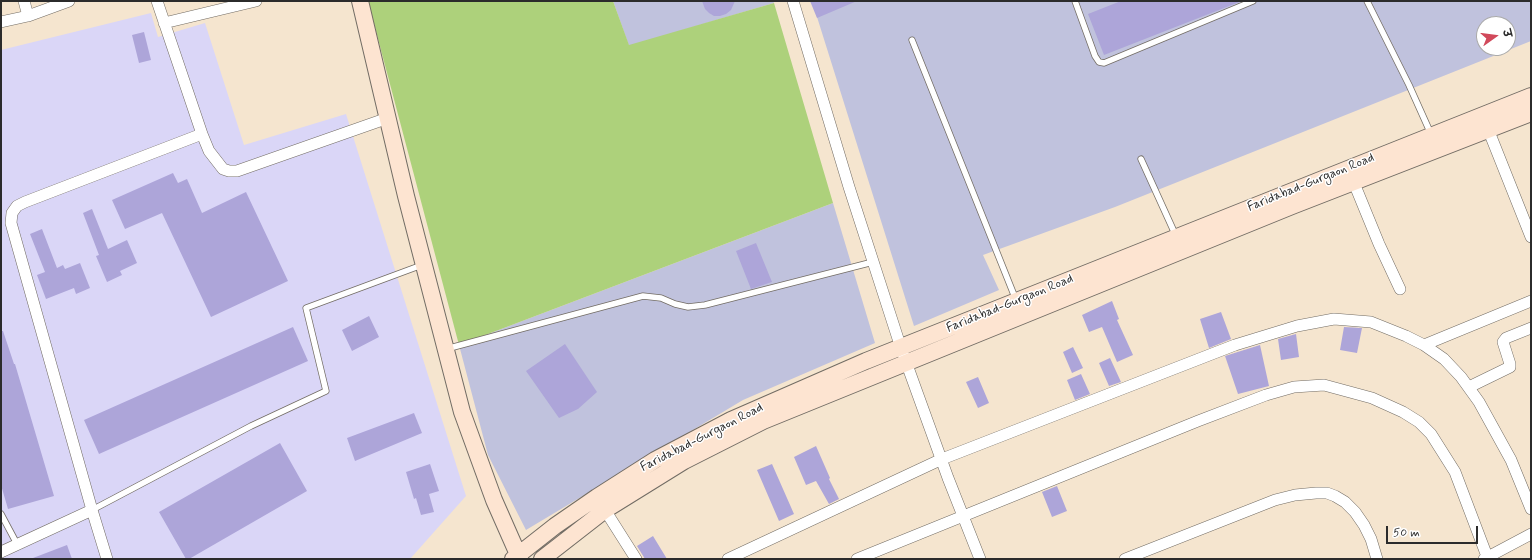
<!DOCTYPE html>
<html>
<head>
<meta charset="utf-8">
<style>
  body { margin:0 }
  #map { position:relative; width:1532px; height:560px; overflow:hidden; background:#f5e5cf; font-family:Mynerve,"Playpen Sans Deva",sans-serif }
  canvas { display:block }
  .frame { position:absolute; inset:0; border:2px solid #2b2b2b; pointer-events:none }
  .north { position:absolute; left:1476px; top:16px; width:40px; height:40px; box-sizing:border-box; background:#fff; border:1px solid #aaa; border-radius:50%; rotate:76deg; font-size:11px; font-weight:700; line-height:16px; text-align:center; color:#2b2b2b }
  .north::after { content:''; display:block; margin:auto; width:14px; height:18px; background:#d1495b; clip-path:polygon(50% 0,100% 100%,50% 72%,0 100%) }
  .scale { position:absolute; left:1386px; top:526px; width:92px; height:18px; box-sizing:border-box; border:2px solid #2b2b2b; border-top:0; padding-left:5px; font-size:12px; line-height:14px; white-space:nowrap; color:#2b2b2b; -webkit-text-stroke:3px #fff; paint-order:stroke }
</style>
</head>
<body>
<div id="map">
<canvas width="1532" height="560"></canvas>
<div class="frame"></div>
<div class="north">उ</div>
<div class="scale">50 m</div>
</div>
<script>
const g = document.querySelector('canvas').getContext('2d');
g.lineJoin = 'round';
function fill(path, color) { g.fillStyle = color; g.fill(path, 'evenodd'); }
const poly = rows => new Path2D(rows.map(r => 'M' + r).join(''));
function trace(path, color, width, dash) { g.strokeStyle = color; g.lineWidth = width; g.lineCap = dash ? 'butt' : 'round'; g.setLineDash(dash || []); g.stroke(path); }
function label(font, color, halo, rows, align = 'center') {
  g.font = font + ' Mynerve,sans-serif'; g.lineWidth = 3; g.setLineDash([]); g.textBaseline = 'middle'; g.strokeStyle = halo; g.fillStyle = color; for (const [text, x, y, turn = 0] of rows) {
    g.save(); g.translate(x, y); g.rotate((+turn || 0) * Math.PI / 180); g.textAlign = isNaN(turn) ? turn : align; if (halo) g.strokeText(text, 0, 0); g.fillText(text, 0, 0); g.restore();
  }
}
const built = poly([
  [151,13,158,37,205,23,244,145,346,114,466,496,410,559,1,559,1,50]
]);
const industrial = poly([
  [613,1,773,1,774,3,629,46],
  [812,1,1531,1,1531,41,1115,207,983,255,999,290,914,326],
  [1484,24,1508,24,1508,48,1484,48],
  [833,203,875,343,743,400,526,530,488,455,459,345]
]);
const green = poly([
  [368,1,613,1,629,45,774,3,833,203,459,345]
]);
const building = poly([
  [702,1,735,1,731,10,726,14,720,16,714,16,709,13,705,9],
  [810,1,857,1,817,18],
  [1121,1,1242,1,1104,55,1088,14],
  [144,32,151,60,139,63,132,35],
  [173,173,178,183,187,179,202,213,246,192,288,281,211,317,162,213,125,229,112,200],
  [92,209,108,249,127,240,137,263,120,271,122,275,107,282,96,256,99,255,83,213],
  [42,229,57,268,63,265,65,269,80,263,90,288,76,294,74,288,46,299,37,275,45,272,30,234],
  [756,243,772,282,751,289,736,251],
  [1112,301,1119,319,1117,320,1133,355,1117,362,1102,327,1089,332,1082,315],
  [1221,312,1231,339,1209,348,1200,319],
  [369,316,379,337,352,351,342,330],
  [293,327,308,361,99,454,84,420],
  [1344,327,1362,328,1357,353,1340,350],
  [1,331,3,331,14,364,15,364,54,496,8,509,1,485],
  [1296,334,1299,357,1281,360,1278,339],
  [565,344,597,392,578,409,559,418,526,371],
  [1260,345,1269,386,1238,394,1225,356],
  [1073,347,1083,368,1072,373,1063,352],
  [1110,358,1121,382,1109,386,1099,363],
  [1081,374,1090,394,1075,400,1067,380],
  [978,377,989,403,978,408,966,382],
  [414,413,422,433,355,461,347,438],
  [280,443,307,491,189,559,186,559,159,512],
  [816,446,830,478,829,479,839,499,829,504,816,481,806,485,794,457],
  [430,464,439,491,429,494,434,512,421,515,416,498,414,499,406,472],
  [772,464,794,514,779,521,757,470],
  [1057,486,1067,511,1052,517,1042,492],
  [653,536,667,559,645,559,637,546],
  [67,545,72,559,33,559,33,558]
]);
const lane = poly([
  [1075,1,1095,56,1099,62,1104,63,1253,1],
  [1367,1,1409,85,1431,134],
  [912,40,1016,300],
  [1141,159,1176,236],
  [446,349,643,296,661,298,675,304,688,307,705,305,873,262],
  [92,510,251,426,326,391,306,308,422,265],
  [1,514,17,544]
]);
const street = poly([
  [24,1,28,16],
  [157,1,202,134,209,151,223,169,229,171,237,171,388,118],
  [793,1,849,187,901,348,948,478,980,559],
  [1,22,28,16,69,1],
  [164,23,256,1],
  [1486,124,1531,237],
  [1354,183,1379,244,1400,289],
  [1424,345,1531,301],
  [1469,387,1510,367,1510,364,1503,342,1506,338,1531,328],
  [605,510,636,559],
  [1,552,92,510],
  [107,559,92,510,11,223,12,213,17,206,25,202,202,134],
  [728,559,942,459,1235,345,1297,326,1334,319,1371,322,1406,336,1424,345,1444,359,1461,377,1479,402,1511,460,1531,509],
  [857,559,1198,421,1266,395,1294,387,1324,385,1372,398,1403,412,1419,422,1431,434,1455,472,1488,559],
  [1125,559,1275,500,1295,495,1316,493,1327,493,1335,496,1345,502,1355,512,1364,525,1371,539,1377,559],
  [1484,559,1531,534]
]);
const secondary = poly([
  [360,1,406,196,462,412,494,500,520,559],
  [513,559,555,526,597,497,655,460,731,420,866,361,1531,96],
  [542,559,605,510,684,461,763,421,1292,206,1531,113]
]);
const streetNames = [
  ["Faridabad-Gurgaon Road",1311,183,-22],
  ["Faridabad-Gurgaon Road",1010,304,-22],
  ["Faridabad-Gurgaon Road",702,438,-27]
];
fill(built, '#dad6f7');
fill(industrial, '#c0c2dd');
fill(green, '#add17b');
fill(building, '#ada5d9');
trace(lane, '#726c64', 7);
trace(street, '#726c64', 12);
trace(secondary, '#726c64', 18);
trace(lane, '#fff', 5.5);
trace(street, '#fff', 11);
trace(secondary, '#fde4d1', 16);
label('13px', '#2b2b2b', '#fff', streetNames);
</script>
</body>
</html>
